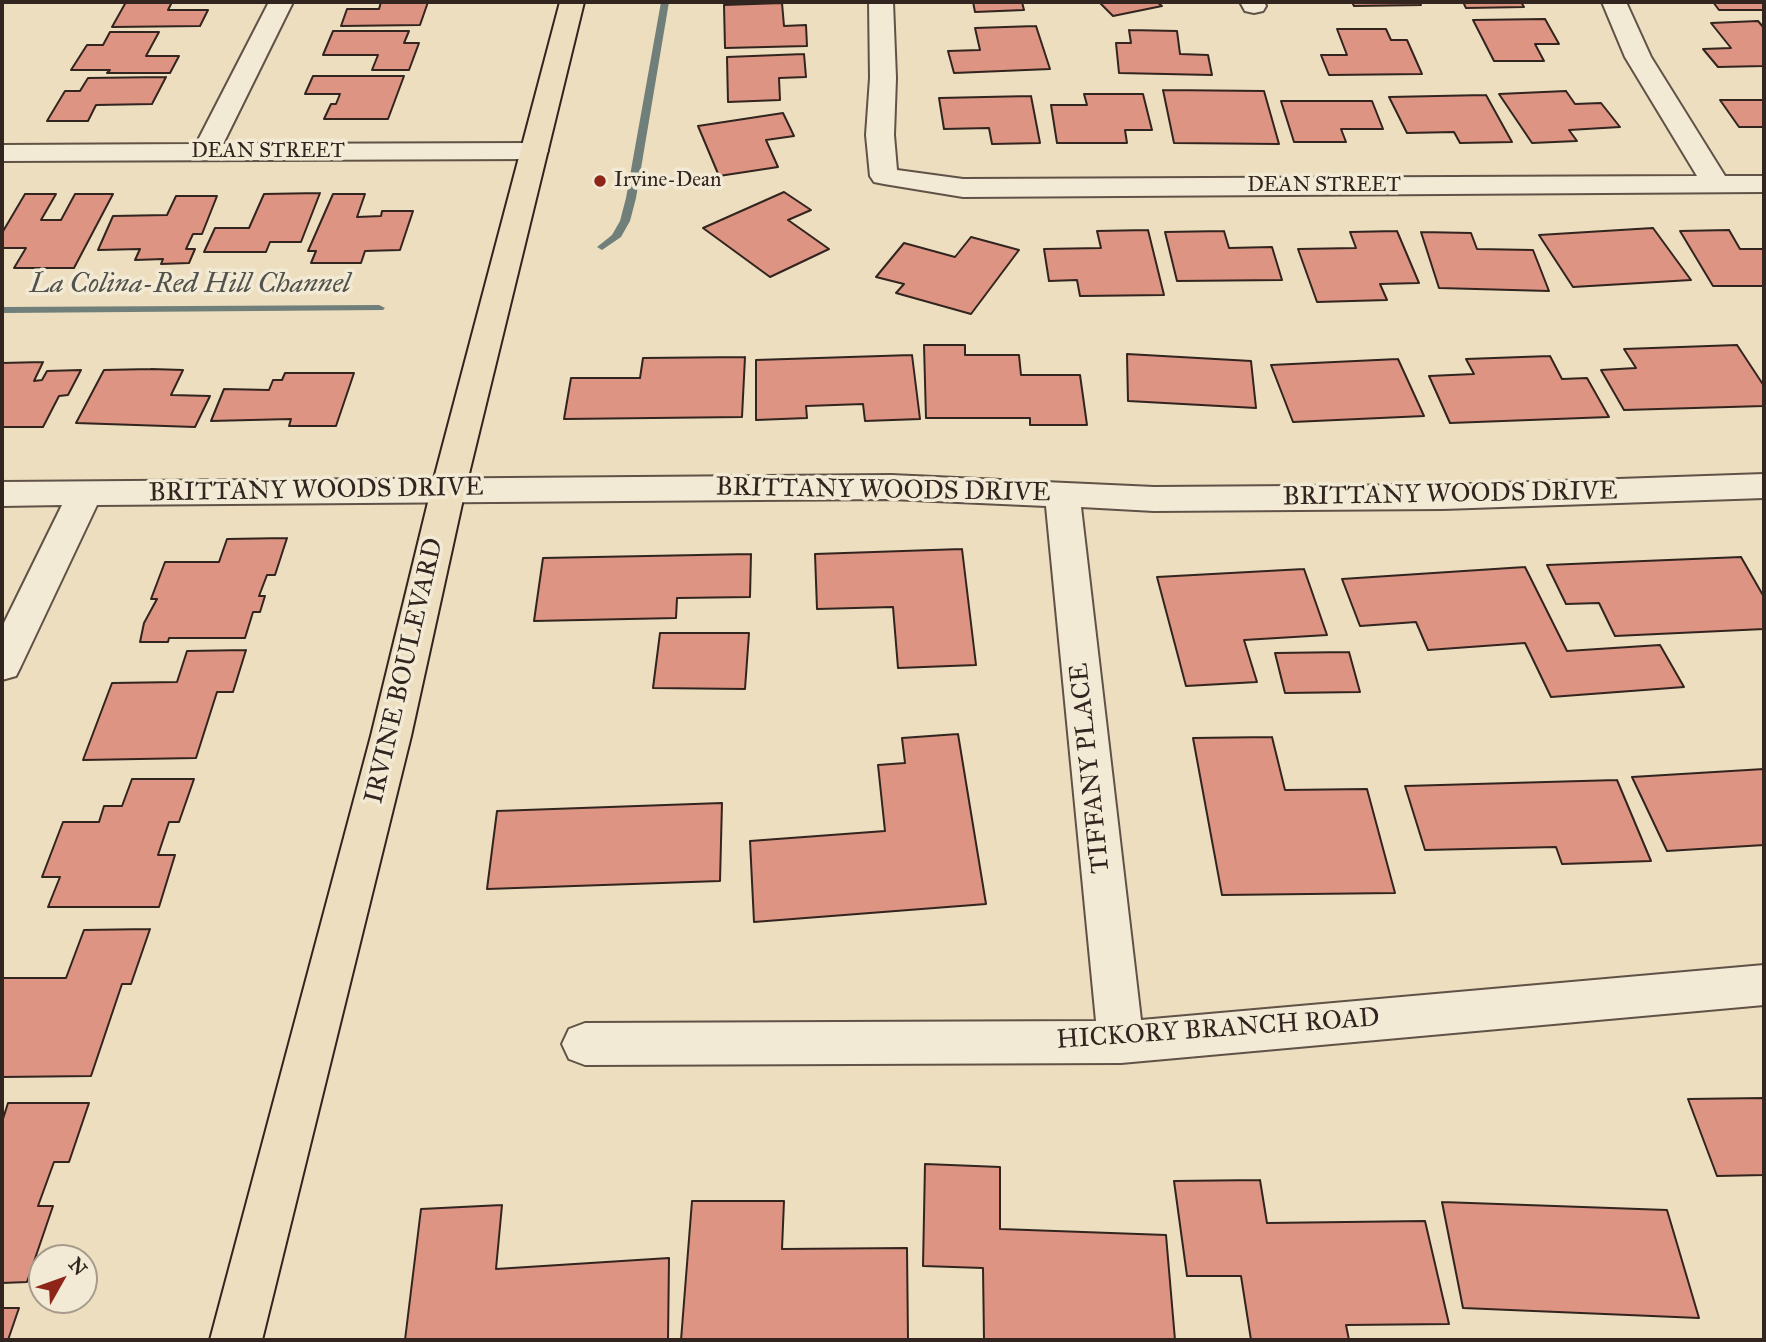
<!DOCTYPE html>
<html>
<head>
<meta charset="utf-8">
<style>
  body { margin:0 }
  #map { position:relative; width:1766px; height:1342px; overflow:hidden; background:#ecdebf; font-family:"IM FELL Great Primer",serif }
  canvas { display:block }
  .frame { position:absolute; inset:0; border:4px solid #32241e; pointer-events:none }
  .north { position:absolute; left:28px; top:1244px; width:70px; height:70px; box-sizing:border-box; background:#f3ead5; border:2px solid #a69b8c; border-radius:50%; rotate:50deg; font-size:19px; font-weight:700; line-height:28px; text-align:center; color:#32241e }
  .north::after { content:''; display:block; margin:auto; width:24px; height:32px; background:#8f2418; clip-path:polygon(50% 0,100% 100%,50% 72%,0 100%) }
</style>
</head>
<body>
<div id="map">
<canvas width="1766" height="1342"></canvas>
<div class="frame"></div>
<div class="north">N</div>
</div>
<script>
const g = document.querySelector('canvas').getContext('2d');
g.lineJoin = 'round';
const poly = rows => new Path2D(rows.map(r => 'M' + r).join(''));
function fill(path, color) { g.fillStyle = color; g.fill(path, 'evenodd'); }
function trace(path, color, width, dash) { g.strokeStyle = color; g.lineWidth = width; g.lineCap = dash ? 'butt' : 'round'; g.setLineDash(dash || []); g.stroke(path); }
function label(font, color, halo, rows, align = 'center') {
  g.font = font + ' "IM FELL Great Primer",serif'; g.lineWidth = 7; g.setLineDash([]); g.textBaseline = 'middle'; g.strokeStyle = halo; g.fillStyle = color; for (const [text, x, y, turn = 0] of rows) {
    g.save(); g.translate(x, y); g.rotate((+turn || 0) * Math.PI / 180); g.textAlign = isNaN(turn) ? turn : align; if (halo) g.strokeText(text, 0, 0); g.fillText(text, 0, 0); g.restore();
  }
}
const stream = poly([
  [661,2,669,2,636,198,630,221,621,237,602,250,597,247,612,235,620,221,626,198,661,2],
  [379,305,385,308,383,310,2,313,2,307,379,305]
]);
const building = poly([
  [126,2,184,2,172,2,168,10,208,10,200,26,112,27,126,2],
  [381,2,428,2,420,25,341,26,347,9,379,9,381,2],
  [973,2,1022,2,1024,10,975,12,973,2],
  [1099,2,1157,2,1162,6,1113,16,1099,2],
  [1352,2,1419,2,1421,5,1354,6,1352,2],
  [1463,2,1521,2,1524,7,1466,8,1463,2],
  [1713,2,1764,2,1764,10,1719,10,1713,2],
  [782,3,784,26,806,25,807,46,725,48,724,5,782,3],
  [1545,19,1559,44,1535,44,1544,61,1494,61,1473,20,1545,19],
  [1758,21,1764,28,1764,66,1718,67,1703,49,1731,48,1711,23,1758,21],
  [1036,26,1050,69,954,73,948,51,980,50,975,28,1036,26],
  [1337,29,1386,29,1391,40,1407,40,1422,74,1329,75,1321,55,1347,55,1337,29],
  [1129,30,1177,31,1180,54,1208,55,1212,75,1119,73,1116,43,1131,43,1129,30],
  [333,31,409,31,404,43,419,43,409,70,372,70,378,55,323,55,333,31],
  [110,32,159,32,146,56,179,56,170,73,107,73,110,70,71,70,87,45,103,45,110,32],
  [804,54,806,77,779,78,780,100,728,102,727,57,804,54],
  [313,76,404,76,388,119,324,119,331,104,336,104,340,94,305,94,313,76],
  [166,77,152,104,96,105,88,121,47,121,65,91,80,91,88,78,166,77],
  [1163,90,1264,91,1279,144,1174,143,1163,90],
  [1566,91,1575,104,1601,103,1620,127,1569,130,1577,141,1532,143,1499,94,1566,91],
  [1084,94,1143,94,1152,130,1125,130,1127,143,1057,143,1051,105,1087,105,1084,94],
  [1486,95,1512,142,1460,143,1454,132,1407,133,1389,97,1486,95],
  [1031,96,1040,143,992,144,989,128,944,129,939,98,1031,96],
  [1720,100,1764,100,1764,127,1739,127,1720,100],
  [1281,101,1372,101,1383,129,1341,129,1346,142,1294,142,1281,101],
  [783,113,794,136,766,140,778,167,719,176,698,126,783,113],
  [784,192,811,210,788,220,829,249,770,277,703,228,784,192],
  [320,193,301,242,270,242,266,252,204,252,215,228,249,228,264,194,320,193],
  [25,194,56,194,41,220,61,220,75,194,113,194,74,268,14,268,26,248,2,248,2,233,25,194],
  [333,194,365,194,357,217,381,216,382,211,413,211,400,250,365,251,361,263,311,263,316,251,308,251,333,194],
  [176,196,217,196,202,234,193,234,186,249,195,249,189,263,161,264,163,259,135,260,140,249,98,250,113,216,167,215,176,196],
  [1653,228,1691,280,1573,287,1539,235,1653,228],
  [1148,230,1164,295,1080,296,1077,280,1049,281,1044,249,1101,248,1097,231,1148,230],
  [1729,230,1740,249,1764,249,1764,286,1713,286,1680,231,1729,230],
  [1224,231,1229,248,1272,247,1282,280,1177,281,1165,232,1224,231],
  [1397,231,1419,283,1380,284,1387,300,1317,302,1298,249,1356,248,1350,232,1397,231],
  [1421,232,1471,233,1477,249,1533,250,1549,291,1439,288,1421,232],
  [971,237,1019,250,971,314,896,293,904,284,876,277,904,243,955,257,971,237],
  [924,345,965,345,965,355,1019,355,1021,375,1080,375,1087,425,1030,425,1030,418,926,418,924,345],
  [1737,345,1764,386,1764,406,1624,410,1601,370,1636,368,1624,349,1737,345],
  [1127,354,1251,361,1256,408,1128,401,1127,354],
  [912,355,920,419,865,421,863,404,806,406,807,418,756,420,756,360,912,355],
  [1550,356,1562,379,1587,378,1609,417,1450,423,1429,376,1474,374,1466,359,1550,356],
  [745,357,742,417,564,419,571,378,640,378,643,358,745,357],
  [1398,359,1424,416,1293,422,1271,365,1398,359],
  [43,362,34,381,42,380,47,371,81,370,68,395,59,396,43,427,2,427,2,363,43,362],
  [151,369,183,370,171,395,210,396,195,427,76,423,104,370,151,369],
  [285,373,354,373,336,426,289,426,291,419,211,421,224,389,269,390,273,380,282,380,285,373],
  [287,538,275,575,267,575,259,596,265,596,260,612,253,612,245,638,169,638,168,642,140,642,144,623,157,599,151,599,165,562,219,562,227,539,287,538],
  [962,549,976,665,898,668,893,607,817,609,815,554,962,549],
  [751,554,750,597,677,598,676,618,534,621,543,558,751,554],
  [1741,557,1764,597,1764,629,1615,636,1599,603,1566,604,1547,565,1741,557],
  [1525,567,1567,651,1660,645,1684,687,1551,697,1525,643,1428,650,1416,622,1360,626,1342,579,1525,567],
  [1304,569,1327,635,1244,640,1257,682,1186,686,1157,577,1304,569],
  [660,633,749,633,745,689,653,688,660,633],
  [246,650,233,692,217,692,196,758,83,760,112,683,177,682,187,651,246,650],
  [1349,652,1360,692,1285,693,1275,653,1349,652],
  [958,734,986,904,754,922,750,841,885,831,878,765,905,763,902,738,958,734],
  [1272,737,1285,790,1367,789,1395,893,1222,895,1193,738,1272,737],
  [1764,769,1764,845,1667,851,1632,777,1764,769],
  [132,779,194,779,179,822,169,822,158,855,175,855,159,907,48,907,60,877,42,877,63,822,99,822,104,806,122,806,132,779],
  [1617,780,1651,861,1562,864,1556,847,1425,850,1405,786,1617,780],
  [722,803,720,881,487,889,497,811,722,803],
  [150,929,131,984,122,984,91,1076,2,1077,2,978,66,978,84,930,150,929],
  [1764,1098,1764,1175,1717,1176,1688,1099,1764,1098],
  [8,1103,89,1103,69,1162,54,1162,38,1206,53,1206,27,1282,2,1283,2,1122,8,1103],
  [925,1164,1000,1167,1000,1229,1166,1235,1175,1340,984,1340,983,1268,923,1266,925,1164],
  [1260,1180,1267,1223,1425,1221,1449,1324,1346,1325,1349,1340,1251,1340,1241,1276,1187,1276,1174,1181,1260,1180],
  [692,1201,784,1201,782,1249,907,1248,908,1340,681,1340,692,1201],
  [1442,1202,1667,1210,1699,1318,1463,1308,1442,1202],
  [502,1205,496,1269,669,1258,668,1340,405,1340,421,1209,502,1205],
  [2,1308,19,1308,8,1340,2,1340,2,1308]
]);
const minor = poly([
  [269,2,293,2,223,144,534,143,544,145,548,151,544,157,534,159,2,161,2,145,196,144,269,2],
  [869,2,893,2,896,78,894,135,897,170,963,179,1697,176,1625,57,1602,2,1626,2,1651,57,1725,176,1764,176,1764,192,963,197,884,184,874,182,870,176,866,135,870,78,869,2],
  [1240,2,1264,2,1266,6,1263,11,1254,13,1245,11,1240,2],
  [1764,474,1764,498,1443,509,1154,511,1081,507,1141,1020,1764,965,1764,1005,1121,1063,585,1065,569,1059,562,1044,569,1029,585,1023,1096,1021,1046,506,891,499,97,505,21,666,16,676,2,680,2,627,62,505,2,506,2,482,891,475,1154,487,1443,485,1764,474]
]);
const major = poly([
  [560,2,584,2,465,490,411,736,262,1340,210,1340,371,736,431,490,560,2]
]);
const markers = [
  [600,181,7,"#8f2418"]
];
const farStreetnames = [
  ["DEAN STREET",268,152],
  ["DEAN STREET",1324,186]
];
const farPoinames = [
  ["Irvine-Dean",614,181]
];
const streetNames = [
  ["BRITTANY WOODS DRIVE",316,491,-1],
  ["BRITTANY WOODS DRIVE",883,491,1],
  ["BRITTANY WOODS DRIVE",1450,495,-1],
  ["IRVINE BOULEVARD",405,671,-77],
  ["TIFFANY PLACE",1091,768,-96],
  ["HICKORY BRANCH ROAD",1218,1030,-4]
];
const waterNames = [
  ["La Colina-Red Hill Channel",190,285]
];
fill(stream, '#707f79');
fill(building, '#dd9482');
trace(building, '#32241e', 2);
trace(minor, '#605246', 4);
trace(major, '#32241e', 4);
fill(minor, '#f3ead5');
fill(major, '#ecdebf');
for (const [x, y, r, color] of markers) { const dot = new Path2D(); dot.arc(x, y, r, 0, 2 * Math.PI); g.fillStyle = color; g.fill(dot); trace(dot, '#f3ead5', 2.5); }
label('21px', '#32241e', '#f3ead5', farStreetnames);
label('21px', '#32241e', '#f3ead5', farPoinames, 'left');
label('26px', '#32241e', '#f3ead5', streetNames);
label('italic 28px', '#51524b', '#f3ead5', waterNames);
</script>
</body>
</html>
